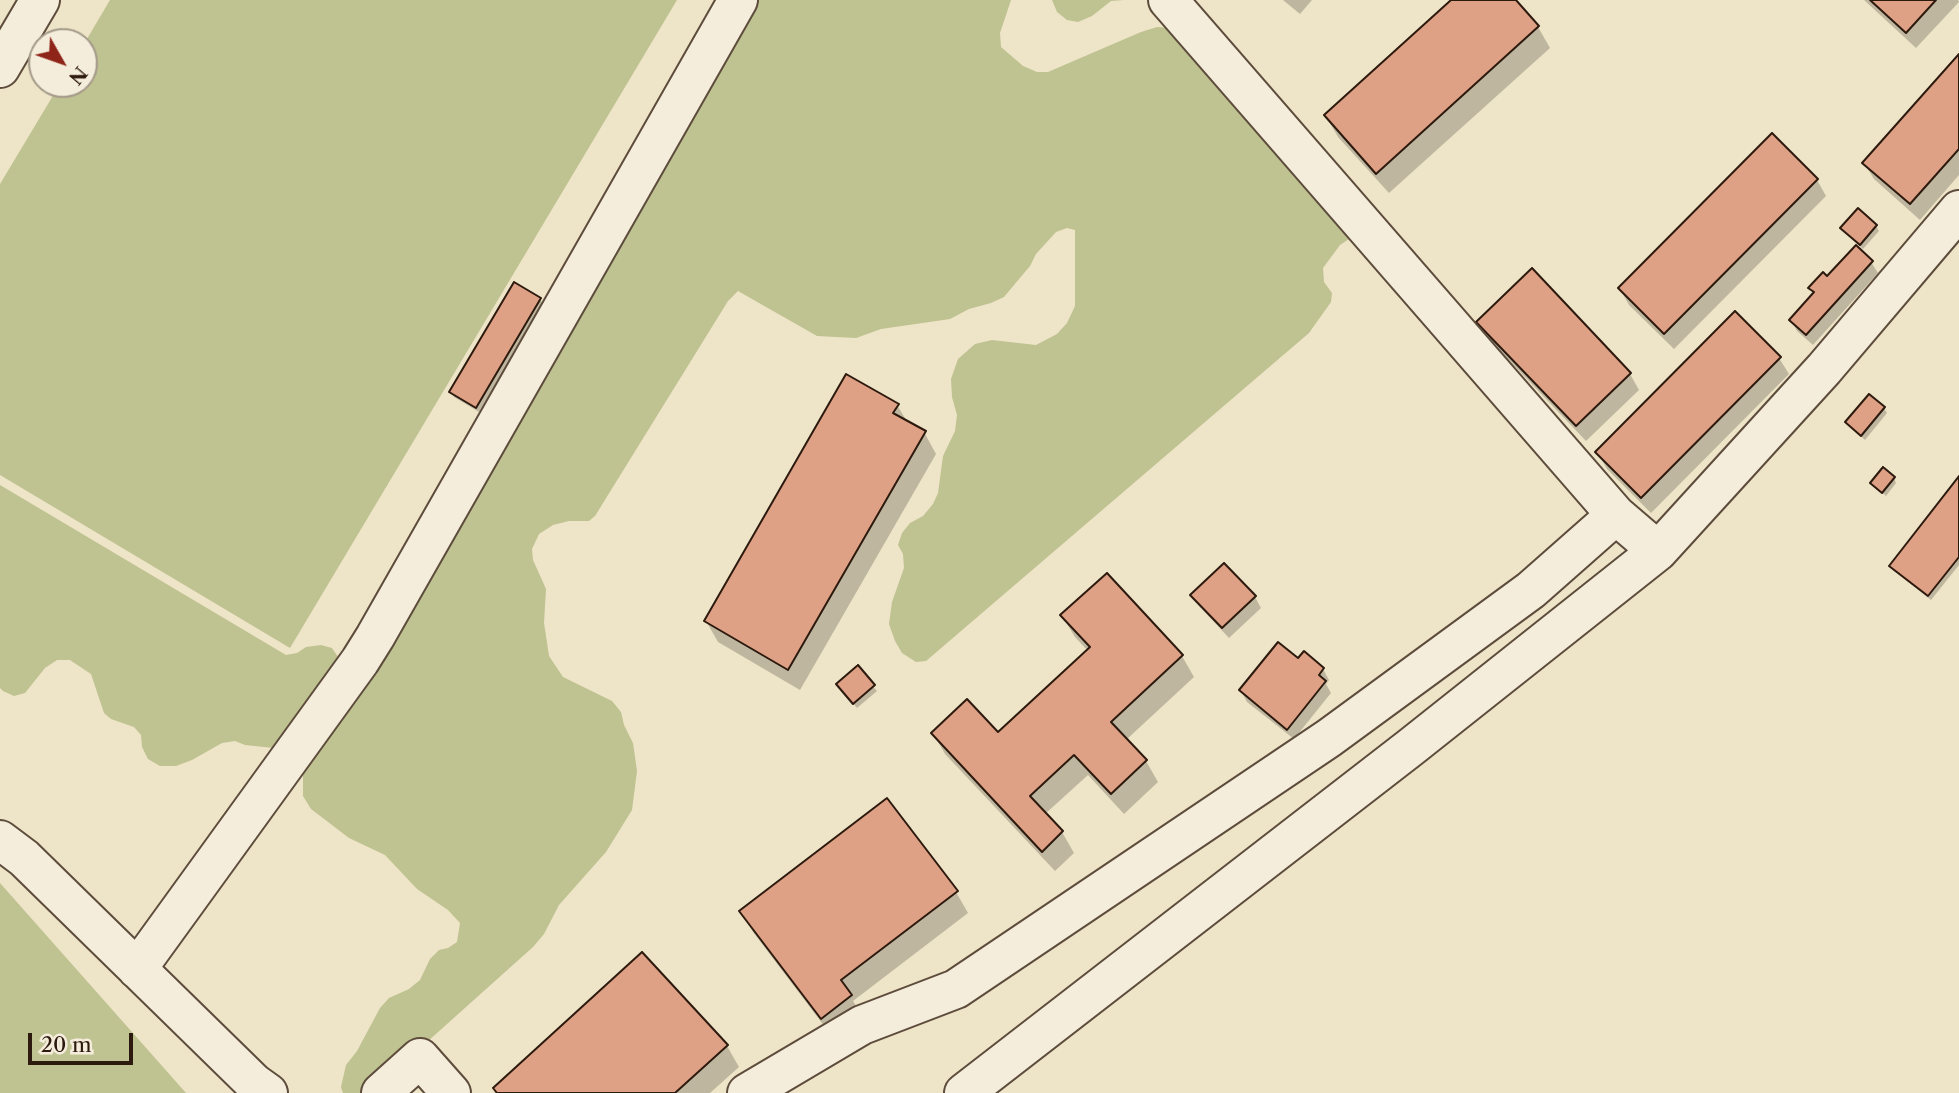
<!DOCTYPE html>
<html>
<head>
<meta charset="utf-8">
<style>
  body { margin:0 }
  #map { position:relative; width:1959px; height:1093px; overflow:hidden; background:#eee4c7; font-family:"Libre Caslon Text",serif }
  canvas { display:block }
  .north { position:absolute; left:28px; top:28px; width:70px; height:70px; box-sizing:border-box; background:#f4eddb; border:2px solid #a49989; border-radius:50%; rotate:130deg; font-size:19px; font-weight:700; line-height:28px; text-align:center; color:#2d1a0e }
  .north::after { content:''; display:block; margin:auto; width:24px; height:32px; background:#8f2418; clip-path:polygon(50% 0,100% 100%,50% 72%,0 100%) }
  .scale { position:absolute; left:28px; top:1033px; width:105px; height:32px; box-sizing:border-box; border:4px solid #2d1a0e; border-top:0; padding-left:9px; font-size:21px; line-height:24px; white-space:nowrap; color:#2d1a0e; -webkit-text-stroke:5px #f4eddb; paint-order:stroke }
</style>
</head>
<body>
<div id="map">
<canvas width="1959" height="1093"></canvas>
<div class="north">N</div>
<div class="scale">20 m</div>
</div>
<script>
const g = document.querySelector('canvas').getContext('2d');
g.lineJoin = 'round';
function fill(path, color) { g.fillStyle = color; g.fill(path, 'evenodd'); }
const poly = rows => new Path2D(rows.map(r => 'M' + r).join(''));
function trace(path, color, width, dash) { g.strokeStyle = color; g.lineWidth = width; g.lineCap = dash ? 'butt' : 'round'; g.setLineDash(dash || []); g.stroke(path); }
const green = poly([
  [110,0,677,0,290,648,0,475,0,184,60,84,84,84,84,44],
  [746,0,1011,0,1000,33,1001,47,1023,66,1037,72,1048,72,1141,32,1157,27,1172,28,1352,237,1340,245,1323,268,1324,282,1332,293,1331,302,1309,333,926,661,916,662,902,653,895,641,889,624,892,602,904,568,903,554,898,545,902,533,910,523,923,516,933,504,938,493,943,456,955,431,957,415,952,397,951,379,958,359,975,344,992,340,1036,345,1057,334,1067,323,1075,306,1075,230,1067,228,1056,232,1036,254,1030,266,1004,297,991,303,969,309,950,319,881,329,856,338,817,336,738,291,728,301,595,516,589,521,569,521,553,525,539,534,532,549,533,560,546,589,544,623,549,656,563,677,612,701,621,712,624,725,633,743,637,771,632,810,606,852,559,905,544,934,533,947,370,1093,343,1093,341,1087,346,1065,357,1051,380,1008,389,998,409,989,420,980,430,959,439,950,448,948,457,942,460,923,448,910,417,889,385,855,349,838,311,809,303,796,303,763],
  [1052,0,1124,0,1111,1,1092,16,1078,22,1067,20,1057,12],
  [0,485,286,655,297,653,306,647,321,645,332,648,338,657,338,676,274,748,245,745,235,741,222,743,192,760,176,766,160,766,148,759,142,747,141,735,134,727,111,719,104,713,91,674,70,660,57,660,45,668,25,693,14,696,3,691,0,688],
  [0,883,186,1093,0,1093]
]);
const shadow = poly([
  [1283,0,1312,0,1300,14],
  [1454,0,1513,0,1538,27,1550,48,1389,193,1338,137,1326,116],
  [1864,0,1958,0,1959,2,1916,48],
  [1959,56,1959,175,1920,220,1874,179,1864,163],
  [1817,180,1826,196,1674,349,1629,305,1620,289],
  [1876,226,1879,231,1863,249,1842,228],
  [1871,262,1878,273,1813,345,1797,331,1791,320,1814,295,1811,288,1828,279],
  [1532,271,1630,374,1639,390,1586,441,1488,338,1478,322],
  [540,299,543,304,479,412,454,397,451,392],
  [1779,358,1789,374,1651,513,1607,469,1597,452],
  [897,405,908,423,924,432,936,454,800,690,718,642,706,621],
  [1884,408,1887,413,1865,440,1847,423],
  [1894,478,1896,483,1886,496,1872,483],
  [1959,479,1959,565,1931,600,1894,571,1891,566],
  [1224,565,1255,597,1261,608,1229,638,1199,606,1192,595],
  [1062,616,1182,656,1194,677,1126,740,1146,761,1158,782,1124,814,1088,775,1045,814,1062,832,1074,853,1055,871,945,754,933,733,998,735,1088,651,1075,637],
  [1298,660,1323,669,1329,680,1326,684,1331,693,1294,739,1247,702,1241,691],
  [857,668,877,691,857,708,841,689],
  [956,892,968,913,853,1001,863,1017,834,1039,753,932,741,911],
  [727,1046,739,1067,710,1093,498,1093]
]);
const building = poly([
  [1451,0,1516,0,1539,26,1376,174,1324,115,1451,0],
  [1870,0,1936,0,1906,33,1870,0],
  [1959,54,1959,149,1910,204,1862,163,1959,54],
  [1772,133,1818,179,1664,334,1618,288,1772,133],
  [1858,208,1877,225,1860,245,1840,228,1858,208],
  [1856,245,1873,261,1806,335,1789,320,1814,292,1808,288,1823,272,1827,276,1856,245],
  [1532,268,1631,373,1576,426,1476,322,1532,268],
  [514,282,541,298,476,408,449,392,514,282],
  [1735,311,1781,357,1641,498,1595,452,1735,311],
  [846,374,899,404,893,413,926,431,788,670,704,621,846,374],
  [1869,394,1885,407,1861,436,1845,422,1869,394],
  [1883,467,1895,477,1882,493,1870,483,1883,467],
  [1959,476,1959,557,1928,596,1889,566,1959,476],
  [1224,563,1256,596,1222,628,1190,595,1224,563],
  [1107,573,1183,655,1111,722,1147,760,1111,794,1074,755,1030,796,1063,831,1042,852,931,733,967,699,998,732,1090,647,1060,615,1107,573],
  [1278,642,1298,658,1304,651,1324,668,1319,675,1326,681,1287,730,1239,690,1278,642],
  [858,665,875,685,853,704,836,684,858,665],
  [887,798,958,891,841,980,852,995,821,1019,739,911,887,798],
  [642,952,728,1045,675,1093,497,1093,493,1088,642,952]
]);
const minor = poly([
  [1168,0,1616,515,1658,551],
  [0,68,40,0],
  [0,840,24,858,254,1083,268,1093],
  [137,969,360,661,375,637,738,0],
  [381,1093,420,1058,451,1093],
  [747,1093,862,1025,956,989,1329,738,1531,590,1616,515],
  [964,1093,1411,747,1658,551,1824,369,1959,210]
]);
fill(green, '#bfc291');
fill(shadow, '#0003');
fill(building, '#dfa185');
trace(building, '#2d1a0e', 2);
trace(minor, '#5d4c3c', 42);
trace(minor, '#f4eddb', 38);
</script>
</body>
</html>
